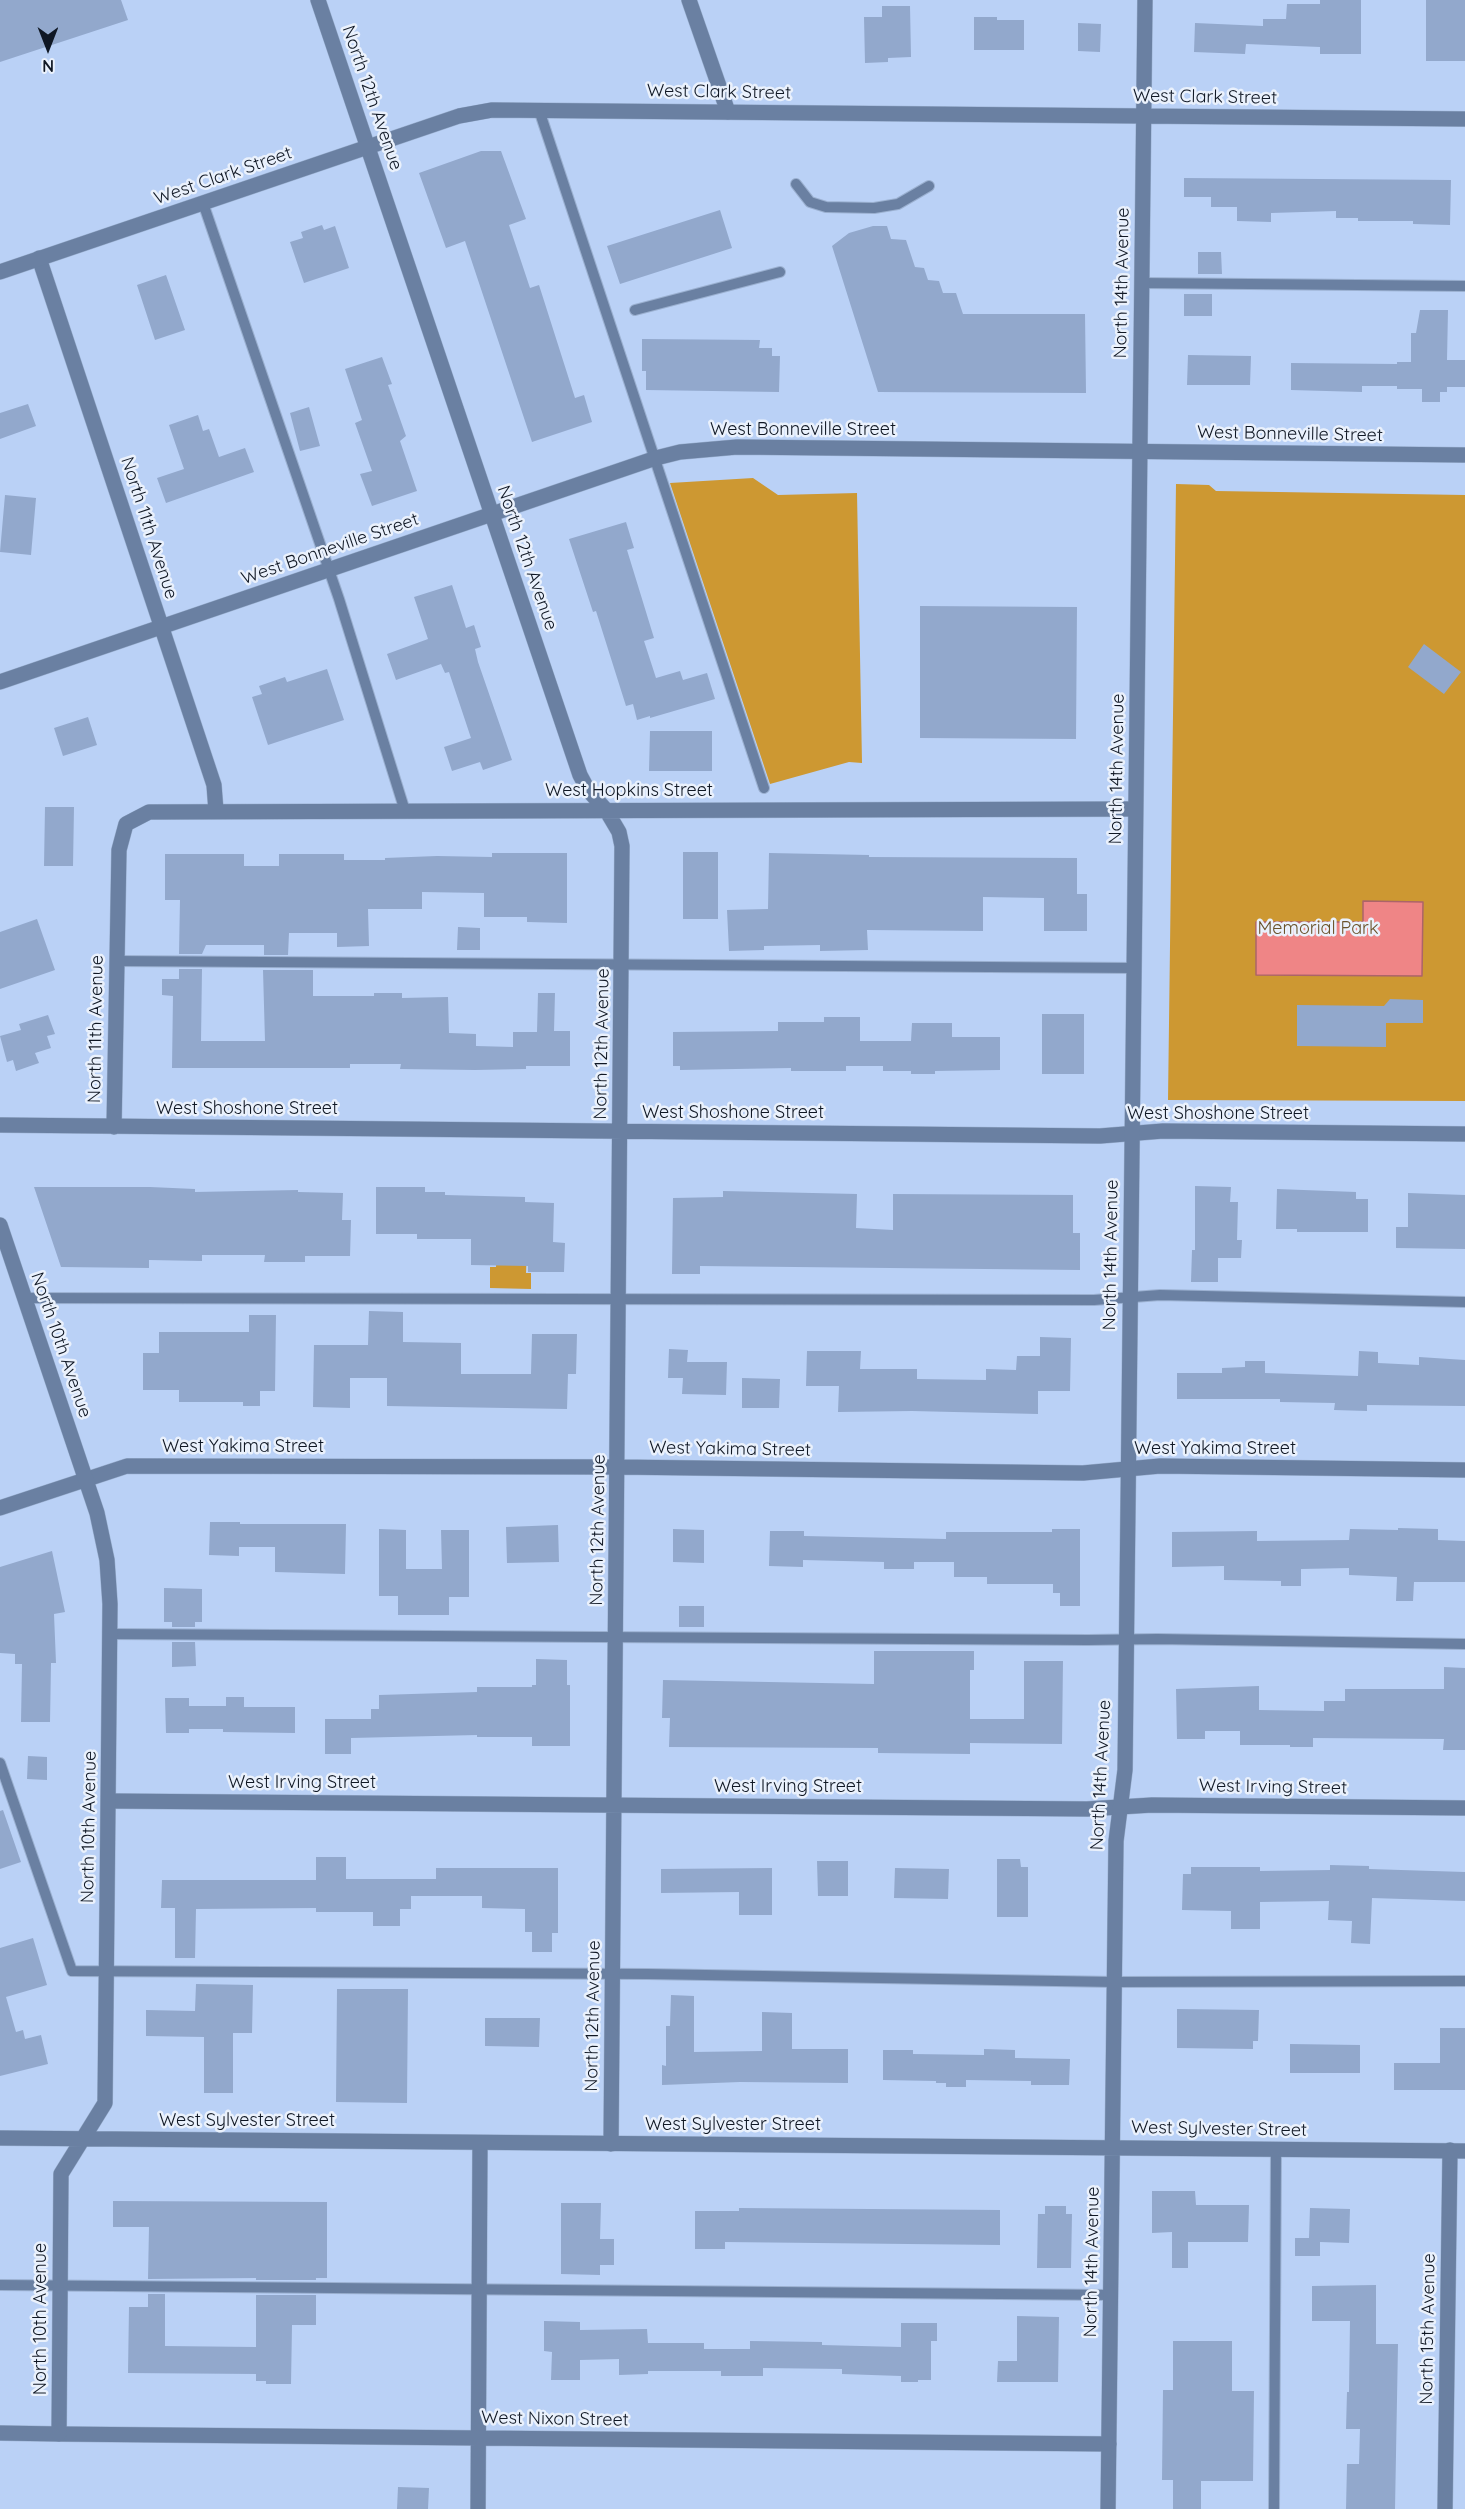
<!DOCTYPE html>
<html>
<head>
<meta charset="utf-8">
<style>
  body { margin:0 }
  #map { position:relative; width:1465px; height:2509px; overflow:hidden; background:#bad1f6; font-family:Quicksand,sans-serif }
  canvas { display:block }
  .north { position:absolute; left:18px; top:18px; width:60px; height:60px; -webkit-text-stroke:4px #eaf1fc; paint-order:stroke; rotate:180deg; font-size:16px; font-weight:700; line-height:24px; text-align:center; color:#0f1724 }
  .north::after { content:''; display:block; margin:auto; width:21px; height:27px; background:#0f1724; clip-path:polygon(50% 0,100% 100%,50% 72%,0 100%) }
</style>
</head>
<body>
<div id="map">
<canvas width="1465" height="2509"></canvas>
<div class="north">N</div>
</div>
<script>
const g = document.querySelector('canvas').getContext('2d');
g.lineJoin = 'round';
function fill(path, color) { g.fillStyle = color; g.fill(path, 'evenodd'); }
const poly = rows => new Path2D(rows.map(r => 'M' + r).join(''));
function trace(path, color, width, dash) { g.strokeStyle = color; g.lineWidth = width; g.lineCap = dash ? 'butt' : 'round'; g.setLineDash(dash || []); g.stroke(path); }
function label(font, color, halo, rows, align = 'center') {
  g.font = font + ' Quicksand,sans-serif'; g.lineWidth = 5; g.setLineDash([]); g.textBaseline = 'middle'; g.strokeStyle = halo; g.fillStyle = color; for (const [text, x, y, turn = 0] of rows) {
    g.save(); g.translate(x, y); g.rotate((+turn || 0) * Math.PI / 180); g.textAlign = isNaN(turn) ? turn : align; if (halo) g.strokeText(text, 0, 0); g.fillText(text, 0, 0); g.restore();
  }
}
const green = poly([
  [753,478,778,495,857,493,862,763,849,762,770,784,670,483],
  [1176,484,1209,485,1216,491,1465,495,1465,1101,1168,1100],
  [497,1244,527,1245,526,1273,531,1273,531,1289,490,1288,490,1267,496,1267]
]);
const water = poly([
  [1363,901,1423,902,1422,976,1256,975,1256,922,1363,922,1363,901]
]);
const building = poly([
  [0,0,121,0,128,20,0,62],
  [1320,0,1361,0,1361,54,1320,54,1320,47,1246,44,1245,54,1194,52,1195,23,1263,26,1263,19,1286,19,1287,4,1320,4],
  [1426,0,1465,0,1465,61,1426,61],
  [882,6,910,6,911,57,888,58,888,62,865,63,864,17,882,17],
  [974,17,997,17,997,20,1024,20,1024,50,974,50],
  [1078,23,1101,24,1100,52,1078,51],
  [481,151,501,151,526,219,509,225,530,288,539,285,575,398,584,395,592,422,532,442,465,241,446,248,419,173],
  [1184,178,1451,180,1450,225,1413,224,1413,221,1358,221,1358,218,1336,218,1336,211,1271,213,1271,222,1237,221,1237,207,1211,207,1211,197,1184,197],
  [720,210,732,248,620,284,607,246],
  [322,225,324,230,335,226,349,268,304,283,290,242,303,238,301,232],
  [873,226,887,226,891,239,906,240,915,267,924,268,928,280,939,281,943,293,956,293,963,314,1085,314,1086,393,878,392,832,246,849,233],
  [1198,252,1221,252,1222,274,1198,274],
  [166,275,185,330,155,340,137,285],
  [1184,294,1212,294,1212,316,1184,316],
  [1420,310,1448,310,1447,360,1465,360,1465,387,1447,387,1447,392,1440,392,1440,402,1422,402,1422,389,1397,389,1397,386,1362,386,1362,392,1291,390,1291,363,1397,364,1397,362,1411,362,1411,333,1416,333],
  [642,339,760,340,759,348,772,348,772,356,780,356,779,392,646,390,646,371,642,371],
  [1188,355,1251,356,1250,385,1187,385],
  [382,357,392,384,388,385,406,436,400,441,417,491,372,506,360,474,372,471,355,423,362,420,345,369],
  [28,404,36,426,0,439,0,413],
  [309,407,320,446,300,451,290,413],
  [198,415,203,431,209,429,219,457,245,448,254,472,166,503,157,478,184,469,169,425],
  [5,495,36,498,31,555,0,552],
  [626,522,634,548,627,550,654,638,644,641,656,678,680,671,683,680,707,673,715,699,650,718,650,716,637,720,633,704,626,706,596,611,593,612,569,539],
  [452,585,466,628,474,625,481,647,475,649,478,662,512,760,483,770,480,762,452,771,444,747,471,738,449,672,445,673,441,664,396,680,387,654,428,639,414,597],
  [920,606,1077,607,1076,739,920,738],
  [1424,644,1461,672,1444,694,1408,667],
  [327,669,344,720,268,745,252,697,262,694,259,686,285,677,287,682],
  [88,717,97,745,63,756,54,728],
  [650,731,712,731,712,771,649,771],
  [45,807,74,807,73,866,44,866],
  [683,852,718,852,718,919,683,919],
  [492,853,567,853,567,923,527,922,527,917,484,917,484,893,422,892,422,909,368,909,369,946,337,947,337,933,289,933,288,955,264,955,264,945,206,945,202,954,179,954,180,900,165,900,165,854,244,854,244,866,279,866,279,854,344,854,344,860,385,860,385,858,437,856,492,857],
  [769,853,869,855,869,857,1077,858,1077,894,1087,894,1087,931,1044,931,1044,898,983,897,983,931,867,930,868,950,820,951,820,945,764,946,764,950,729,951,727,910,768,909],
  [37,919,55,970,0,989,0,932],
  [458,927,480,928,480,950,457,950],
  [179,969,202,969,201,1041,265,1041,263,970,313,970,313,996,374,996,374,993,402,993,402,998,448,997,449,1033,476,1034,476,1046,513,1047,513,1032,537,1032,538,993,555,993,554,1031,570,1031,570,1066,526,1066,526,1069,475,1070,400,1069,401,1064,350,1064,350,1068,172,1068,173,996,162,995,162,979,179,979],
  [1390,999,1423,1000,1423,1023,1386,1023,1386,1047,1297,1046,1297,1005,1384,1006],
  [1042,1014,1084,1014,1084,1074,1042,1074],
  [48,1015,55,1034,47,1036,51,1048,35,1053,39,1063,16,1071,13,1060,7,1062,0,1036,21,1030,19,1024],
  [824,1017,860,1017,860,1041,911,1041,912,1023,952,1023,952,1037,1000,1037,1000,1070,935,1071,935,1074,911,1074,911,1071,883,1071,883,1066,846,1066,846,1071,791,1071,791,1068,680,1070,680,1066,673,1066,673,1032,778,1031,778,1022,824,1022],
  [1195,1186,1231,1187,1230,1202,1238,1202,1237,1240,1242,1240,1241,1258,1218,1258,1218,1282,1191,1282,1192,1250,1195,1250],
  [34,1187,150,1187,195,1189,195,1192,298,1190,298,1192,343,1193,342,1220,351,1220,350,1256,305,1256,305,1262,264,1262,265,1255,202,1255,202,1261,149,1260,149,1268,61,1267],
  [376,1187,425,1187,425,1192,445,1192,445,1195,525,1197,525,1202,554,1203,553,1242,565,1243,564,1272,528,1272,528,1266,471,1265,471,1239,417,1239,417,1234,376,1234],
  [1277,1189,1356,1192,1356,1199,1368,1199,1368,1232,1297,1232,1297,1229,1276,1229],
  [723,1191,857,1194,856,1228,893,1230,893,1194,1073,1195,1073,1233,1080,1233,1080,1270,700,1266,700,1274,672,1274,673,1198,723,1197],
  [1408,1193,1465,1195,1465,1249,1396,1248,1396,1227,1408,1227],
  [369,1311,403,1312,403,1342,461,1343,461,1374,531,1374,532,1334,577,1334,576,1374,568,1374,567,1409,387,1406,387,1378,350,1378,350,1408,313,1407,314,1345,368,1345],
  [249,1315,276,1315,275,1391,260,1391,260,1406,243,1406,243,1402,179,1402,179,1390,143,1390,143,1353,159,1353,159,1332,249,1332],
  [1040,1337,1071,1338,1070,1391,1038,1391,1038,1414,912,1411,838,1412,839,1386,806,1386,807,1351,861,1351,860,1369,917,1369,917,1379,986,1380,986,1369,1016,1370,1017,1356,1040,1356],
  [669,1349,688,1350,687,1362,727,1362,726,1395,682,1394,683,1378,668,1378],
  [1359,1351,1378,1352,1378,1363,1419,1365,1419,1357,1465,1360,1465,1406,1367,1405,1367,1411,1334,1410,1335,1403,1280,1402,1280,1399,1177,1399,1177,1373,1222,1373,1222,1368,1245,1367,1245,1361,1265,1361,1265,1373,1358,1376],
  [742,1378,780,1379,779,1408,742,1408],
  [210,1522,240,1522,240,1524,346,1524,345,1574,275,1572,275,1547,239,1547,239,1556,209,1555],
  [558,1525,559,1562,507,1563,506,1527],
  [1398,1528,1438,1529,1438,1540,1465,1541,1465,1582,1414,1582,1413,1601,1396,1601,1397,1577,1349,1575,1349,1568,1301,1569,1301,1586,1281,1586,1281,1581,1224,1580,1224,1566,1172,1567,1172,1532,1257,1531,1257,1541,1349,1540,1350,1529,1398,1530],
  [379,1529,406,1530,406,1569,442,1569,441,1530,469,1530,469,1597,449,1597,449,1615,398,1615,398,1596,379,1596],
  [673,1529,704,1530,704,1563,673,1562],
  [1052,1529,1080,1529,1080,1606,1060,1606,1060,1593,1053,1593,1053,1584,987,1584,987,1577,954,1577,954,1562,914,1562,914,1569,884,1569,884,1562,803,1560,803,1567,769,1566,770,1531,804,1531,804,1536,946,1539,946,1532,1052,1532],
  [52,1551,65,1612,54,1614,56,1663,51,1663,50,1722,21,1722,22,1664,15,1664,15,1654,0,1653,0,1567],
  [164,1588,202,1589,202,1622,195,1622,195,1627,172,1627,172,1622,164,1622],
  [679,1606,704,1606,704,1627,679,1627],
  [172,1642,195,1642,196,1666,172,1667],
  [874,1651,974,1651,974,1670,970,1670,970,1719,1024,1719,1024,1661,1063,1661,1062,1744,970,1743,970,1754,878,1753,878,1748,669,1747,670,1718,662,1718,663,1680,874,1684],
  [536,1659,567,1660,567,1685,570,1685,570,1746,532,1746,532,1737,477,1737,477,1735,351,1738,351,1754,325,1754,325,1719,371,1719,371,1709,379,1709,379,1695,477,1692,477,1687,532,1687,532,1685,536,1685],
  [1444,1667,1465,1668,1465,1750,1443,1750,1444,1739,1313,1738,1313,1747,1290,1747,1290,1745,1240,1745,1240,1731,1205,1731,1205,1739,1177,1739,1176,1689,1259,1686,1259,1710,1324,1711,1324,1701,1345,1701,1345,1689,1444,1689],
  [226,1697,244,1697,244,1707,295,1707,295,1733,223,1732,223,1729,189,1729,189,1733,166,1733,165,1698,189,1698,189,1706,226,1706],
  [28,1756,47,1757,47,1780,27,1779],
  [3,1810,21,1862,0,1869,0,1811],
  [316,1857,346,1857,346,1879,436,1879,436,1868,558,1868,558,1933,552,1933,552,1952,532,1952,532,1932,525,1932,525,1909,482,1908,482,1896,411,1896,411,1909,400,1909,400,1926,373,1926,373,1912,316,1912,316,1908,196,1909,195,1958,175,1958,175,1908,161,1908,162,1880,316,1880],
  [997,1859,1020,1859,1021,1867,1028,1867,1028,1917,997,1917],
  [817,1861,848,1861,848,1896,818,1896],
  [1330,1865,1369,1866,1369,1869,1465,1872,1465,1901,1372,1898,1370,1944,1351,1943,1352,1921,1328,1920,1329,1901,1260,1902,1260,1929,1231,1929,1231,1911,1182,1910,1183,1874,1191,1874,1191,1867,1260,1867,1260,1871,1330,1870],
  [772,1868,772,1915,739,1915,739,1892,661,1893,661,1869],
  [895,1868,949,1869,948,1899,894,1898],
  [33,1938,47,1985,6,1997,16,2032,23,2030,25,2039,41,2035,48,2064,0,2076,0,1948],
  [196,1984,253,1985,252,2033,233,2033,233,2093,204,2093,204,2037,146,2036,146,2010,195,2011],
  [337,1989,408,1989,407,2103,336,2102],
  [671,1995,694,1996,694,2052,762,2051,762,2012,792,2013,792,2049,848,2049,848,2083,740,2082,662,2085,662,2065,666,2066,666,2026,670,2026],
  [1177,2009,1259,2010,1258,2041,1253,2041,1253,2049,1177,2048],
  [485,2018,540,2018,539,2047,485,2046],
  [1440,2028,1465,2028,1465,2090,1394,2090,1394,2063,1440,2063],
  [1290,2044,1360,2045,1360,2073,1290,2073],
  [984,2049,1015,2050,1015,2058,1070,2059,1069,2085,1031,2085,1031,2081,966,2080,966,2087,946,2087,946,2083,936,2083,936,2081,883,2080,883,2050,913,2050,913,2054,984,2055],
  [1152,2191,1195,2191,1196,2205,1249,2205,1248,2242,1188,2242,1188,2268,1172,2268,1172,2232,1152,2233],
  [113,2201,327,2202,327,2278,316,2278,316,2280,256,2280,256,2278,148,2279,149,2227,113,2227],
  [561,2203,601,2203,600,2239,614,2239,614,2265,600,2265,600,2275,561,2274],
  [1045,2206,1066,2206,1066,2214,1072,2214,1071,2268,1037,2268,1038,2214,1045,2214],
  [739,2208,1000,2210,1000,2245,725,2242,725,2249,695,2249,695,2211,739,2211],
  [1310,2208,1350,2209,1349,2243,1320,2242,1320,2256,1295,2256,1295,2238,1309,2238],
  [1376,2285,1376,2344,1398,2344,1395,2509,1346,2509,1347,2464,1359,2464,1360,2429,1346,2429,1347,2392,1349,2392,1350,2321,1312,2321,1312,2286],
  [148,2294,165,2294,165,2346,256,2347,256,2295,316,2295,316,2325,292,2325,291,2384,266,2384,266,2381,256,2381,256,2374,128,2373,129,2307,148,2307],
  [1017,2316,1059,2317,1058,2382,997,2382,998,2361,1017,2361],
  [544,2321,580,2322,580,2330,647,2329,648,2343,704,2343,704,2349,750,2349,750,2341,822,2342,822,2345,901,2347,901,2323,937,2323,937,2341,931,2341,931,2380,918,2380,918,2382,901,2382,901,2376,842,2374,842,2369,763,2368,763,2376,721,2376,721,2371,648,2371,648,2374,619,2375,619,2359,580,2360,580,2380,551,2380,552,2352,544,2351],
  [1173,2341,1232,2341,1232,2391,1254,2391,1253,2481,1201,2481,1201,2509,1173,2509,1173,2480,1162,2480,1163,2390,1173,2390],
  [398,2487,429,2488,428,2509,397,2509]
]);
const service = poly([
  [539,110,764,788],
  [796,184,810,202,826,207,874,208,898,204,929,186],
  [203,203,339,599,405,811],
  [1142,283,1465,286],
  [635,310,780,272],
  [117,961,1134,968],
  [25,1298,1094,1300,1160,1295,1465,1302],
  [110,1634,1088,1640,1157,1639,1465,1644],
  [0,1763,72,1971,647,1974,1114,1982,1465,1981],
  [0,2285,1111,2295],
  [1274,2509,1276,2149]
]);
const minor = poly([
  [318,0,580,775,588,790,606,810,619,832,622,846,611,2144],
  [689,0,728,112],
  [39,258,214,785,216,811],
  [0,682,656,458,680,452,737,447,1465,455],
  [0,1125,1100,1136,1163,1131,1465,1134],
  [114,1127,119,850,126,824,149,812,1135,809],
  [0,1508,127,1466,618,1467,1083,1473,1160,1466,1465,1470],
  [110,1801,1087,1809,1152,1805,1465,1808],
  [59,2434,1109,2444],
  [478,2509,480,2143],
  [1445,2509,1450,2150]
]);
const tertiary = poly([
  [0,272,459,116,492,110,1465,119],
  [0,1225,97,1513,107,1560,110,1604,105,2103,61,2174,59,2434,0,2433],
  [0,2138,1465,2151],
  [1108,2509,1116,1841,1125,1770,1145,0]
]);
const streetNames = [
  ["West Clark Street",719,92,1],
  ["West Clark Street",1205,97,1],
  ["North 12th Avenue",372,98,71],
  ["West Clark Street",223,176,-19],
  ["North 14th Avenue",1122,283,-89],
  ["West Bonneville Street",803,430],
  ["West Bonneville Street",1290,434,1],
  ["North 11th Avenue",149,528,72],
  ["West Bonneville Street",330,549,-19],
  ["North 12th Avenue",527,558,71],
  ["North 14th Avenue",1117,769,-89],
  ["West Hopkins Street",629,791],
  ["North 11th Avenue",96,1029,-89],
  ["North 12th Avenue",602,1044,-89],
  ["West Shoshone Street",247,1109],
  ["West Shoshone Street",733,1113],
  ["West Shoshone Street",1218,1114],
  ["North 14th Avenue",1111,1255,-89],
  ["North 10th Avenue",61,1345,71],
  ["West Yakima Street",243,1447],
  ["West Yakima Street",730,1449,1],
  ["West Yakima Street",1215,1449],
  ["North 12th Avenue",598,1530,-89],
  ["North 14th Avenue",1101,1775,-87],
  ["West Irving Street",302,1783],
  ["West Irving Street",788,1787],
  ["West Irving Street",1273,1787,1],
  ["North 10th Avenue",89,1827,-89],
  ["North 12th Avenue",593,2016,-89],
  ["West Sylvester Street",247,2121],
  ["West Sylvester Street",733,2125],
  ["West Sylvester Street",1219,2129,1],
  ["North 14th Avenue",1092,2262,-89],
  ["North 10th Avenue",41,2319,-90],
  ["North 15th Avenue",1428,2329,-89],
  ["West Nixon Street",555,2419,1]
];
const parkNames = [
  ["Memorial Park",1318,929]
];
fill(green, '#cd9832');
fill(water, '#ef8586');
trace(water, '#ac6469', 1.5);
fill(building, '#92a8cc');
trace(service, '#9bb0d0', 12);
trace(minor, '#9bb0d0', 16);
trace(tertiary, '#9bb0d0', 16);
trace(service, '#6a80a2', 10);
trace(minor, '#6a80a2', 15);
trace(tertiary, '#6a80a2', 15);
label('18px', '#0f1724', '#eaf1fc', streetNames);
label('18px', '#69522a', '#eaf1fc', parkNames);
</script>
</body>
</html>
